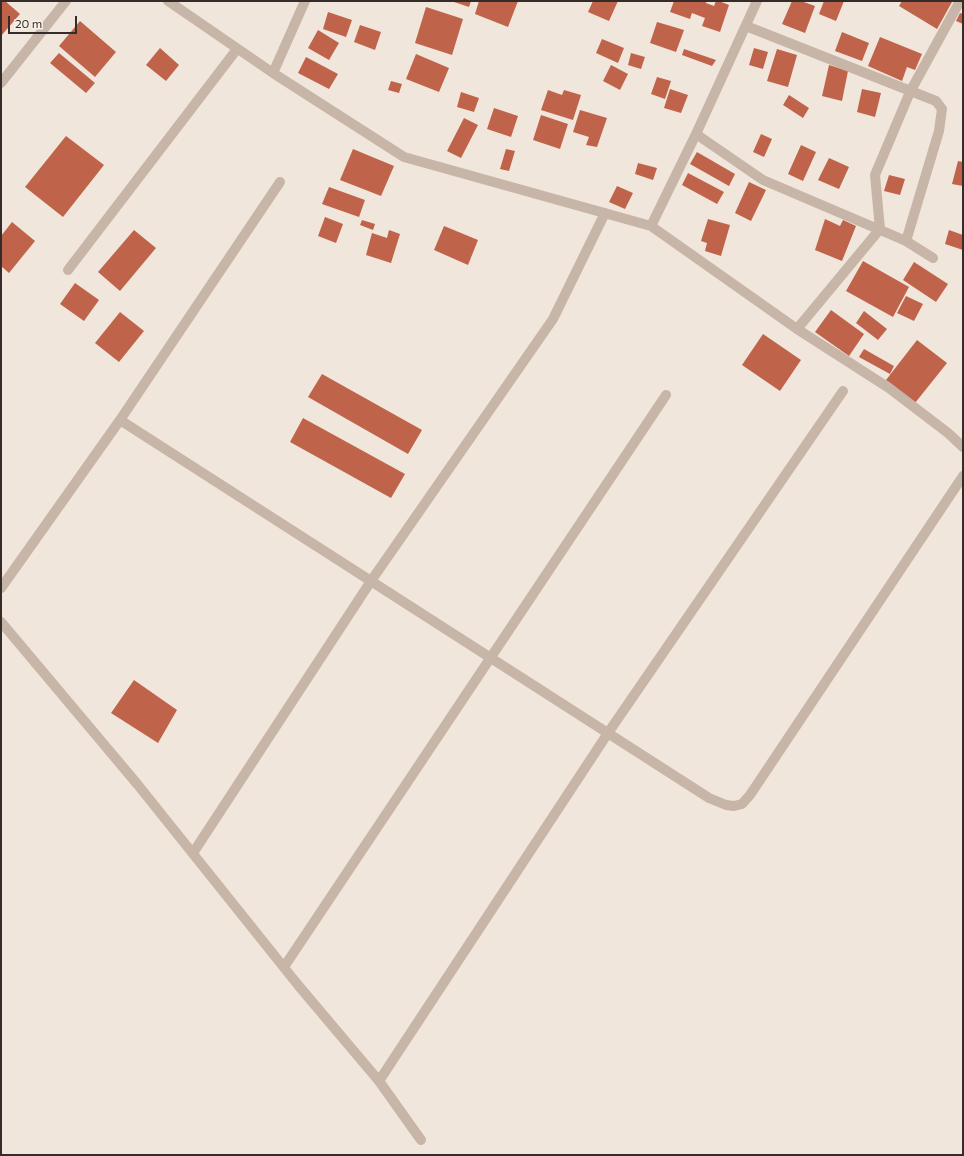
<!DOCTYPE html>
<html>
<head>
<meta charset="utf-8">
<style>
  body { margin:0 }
  #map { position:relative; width:964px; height:1156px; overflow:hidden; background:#f0e6db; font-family:Commissioner,sans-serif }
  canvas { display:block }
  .frame { position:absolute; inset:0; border:2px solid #352b28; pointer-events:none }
  .scale { position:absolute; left:8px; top:16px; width:69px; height:18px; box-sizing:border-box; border:2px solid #352b28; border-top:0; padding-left:5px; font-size:12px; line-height:14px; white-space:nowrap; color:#352b28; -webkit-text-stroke:3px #f8f0e7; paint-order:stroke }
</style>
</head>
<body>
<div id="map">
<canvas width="964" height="1156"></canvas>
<div class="frame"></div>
<div class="scale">20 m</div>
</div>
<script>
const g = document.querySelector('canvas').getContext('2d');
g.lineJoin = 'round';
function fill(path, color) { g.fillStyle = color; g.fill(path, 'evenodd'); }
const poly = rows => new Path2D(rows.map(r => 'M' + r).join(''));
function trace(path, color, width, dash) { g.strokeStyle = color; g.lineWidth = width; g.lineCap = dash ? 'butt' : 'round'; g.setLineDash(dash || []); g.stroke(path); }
const building = poly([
  [1,1,5,1,20,14,1,36],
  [451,1,471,1,469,7],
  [479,1,518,1,508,27,475,14],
  [593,1,618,1,609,21,588,12],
  [674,1,706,1,706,3,714,6,716,1,719,1,729,5,720,32,702,26,705,18,692,13,690,19,670,12],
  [792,1,801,1,815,6,805,33,782,24],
  [824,1,844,1,836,21,819,14],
  [902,1,950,1,952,2,937,29,899,6],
  [426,7,463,19,452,55,415,43],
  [328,12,352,20,346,37,323,29],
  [960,13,963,14,963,24,956,21],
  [80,21,116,52,95,77,59,46],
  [657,22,684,30,676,52,650,43],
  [360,25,381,32,375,50,354,42],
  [318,30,339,43,329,60,308,48],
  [842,32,869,43,862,61,835,51],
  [880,37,922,54,915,70,907,67,902,81,868,66],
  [602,39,624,48,618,63,596,53],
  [160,48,179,65,166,81,146,65],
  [754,48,768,52,763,69,749,65],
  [684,49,716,60,712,66,682,55],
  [777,49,797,55,788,87,767,81],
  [59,53,95,83,86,93,50,63],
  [631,53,645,57,641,69,628,65],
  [416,54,449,68,439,92,406,79],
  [306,57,338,74,329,89,298,73],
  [611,65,628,74,620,90,603,81],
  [829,65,848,71,842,101,822,96],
  [657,77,671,81,665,99,651,94],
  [391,81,402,84,399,93,388,90],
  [670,89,688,95,681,113,664,108],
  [862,89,881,93,875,117,857,112],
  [548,90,562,95,564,90,581,95,573,120,541,110],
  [461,92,479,98,474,112,457,107],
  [789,95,809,108,803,118,783,105],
  [494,108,518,116,511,137,487,129],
  [580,110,607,118,597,147,586,145,589,137,573,132],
  [541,115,568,124,560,149,533,140],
  [464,118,478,125,461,158,447,151],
  [761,134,772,139,764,157,753,152],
  [66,136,104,165,63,217,25,187],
  [801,145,816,152,803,181,788,174],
  [353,149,394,166,381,196,340,180],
  [506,149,515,151,509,171,500,169],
  [697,152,735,174,729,186,690,164],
  [829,158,849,167,839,189,818,180],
  [958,161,963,162,963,186,952,184],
  [638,163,657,168,653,180,635,174],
  [688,173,724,192,717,204,682,185],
  [889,175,905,179,900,195,884,191],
  [749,182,766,190,751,221,735,213],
  [617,186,633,193,625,209,609,202],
  [329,187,365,200,359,217,322,204],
  [325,217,343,224,336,243,318,236],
  [708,219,730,225,721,256,705,251,707,243,701,241],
  [825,219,840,226,843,220,856,226,842,261,815,250],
  [362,220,375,224,373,230,360,225],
  [12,222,35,241,9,273,1,266,1,236],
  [444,226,478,240,468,265,434,250],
  [134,230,156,248,120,291,98,272],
  [389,230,400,234,391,263,366,255,372,233,387,238],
  [949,230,963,235,963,250,945,244],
  [863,261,909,287,893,317,846,291],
  [914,262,948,284,936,302,903,280],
  [75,283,99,300,84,321,60,304],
  [906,296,923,304,914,321,897,313],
  [831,310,864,334,849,356,815,332],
  [864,311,887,329,878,340,856,323],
  [120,312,144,331,119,362,95,343],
  [763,334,801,360,780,391,742,365],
  [917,340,947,363,915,403,886,380],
  [864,349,894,366,890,374,859,357],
  [322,374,422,430,408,454,308,397],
  [303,418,405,474,391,498,290,442],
  [134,680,177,710,158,743,111,713]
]);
const minor = poly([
  [168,1,273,73,404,157,651,226,797,329,889,388,948,433,963,447],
  [746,26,936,101,942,109,939,131,906,241],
  [273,73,305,1],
  [1,83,66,1],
  [696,134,763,180,906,241,933,258],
  [651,226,696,134,757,1],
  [68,270,237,49],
  [797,329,880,229,875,175,910,92,960,1],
  [120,420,709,798,726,805,734,806,742,804,750,795,963,476],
  [1,588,120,420,280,182],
  [1,622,138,785,298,985,379,1081,421,1140],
  [193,853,371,581,553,319,605,213],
  [284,967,666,395],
  [379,1081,608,733,843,391]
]);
fill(building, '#bf644a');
trace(minor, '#c7b5a8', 10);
</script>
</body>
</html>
